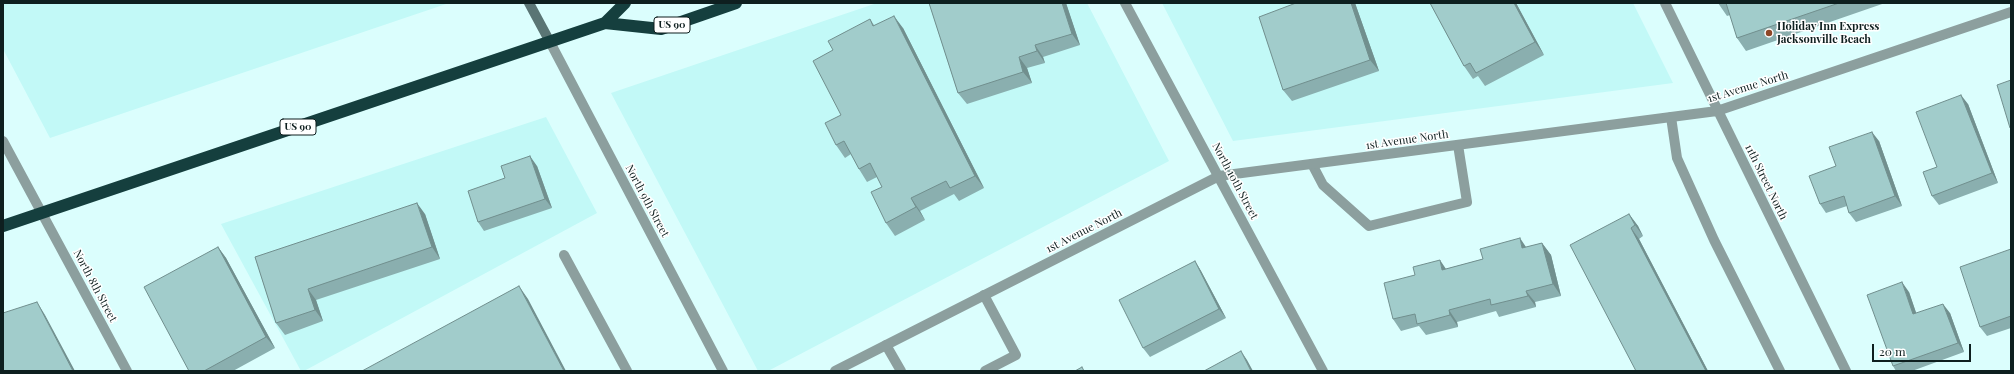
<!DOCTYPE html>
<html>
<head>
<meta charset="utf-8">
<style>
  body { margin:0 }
  #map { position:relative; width:2014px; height:374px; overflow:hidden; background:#dbfefd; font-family:"Playfair Display",serif }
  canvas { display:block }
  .frame { position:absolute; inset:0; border:4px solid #0e1f1f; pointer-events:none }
  .scale { position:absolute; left:1872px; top:344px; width:99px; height:18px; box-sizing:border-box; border:2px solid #0e1f1f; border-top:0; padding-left:5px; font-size:12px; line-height:14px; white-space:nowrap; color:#0e1f1f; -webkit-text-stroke:3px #fff; paint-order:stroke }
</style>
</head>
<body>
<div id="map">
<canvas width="2014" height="374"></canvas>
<div class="frame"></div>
<div class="scale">20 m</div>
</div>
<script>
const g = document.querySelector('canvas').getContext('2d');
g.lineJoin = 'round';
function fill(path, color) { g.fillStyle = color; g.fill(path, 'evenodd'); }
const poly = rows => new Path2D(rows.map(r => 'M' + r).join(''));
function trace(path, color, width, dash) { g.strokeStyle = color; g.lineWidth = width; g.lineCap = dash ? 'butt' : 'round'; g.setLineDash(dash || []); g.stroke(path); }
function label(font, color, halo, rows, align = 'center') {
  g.font = font + ' "Playfair Display",serif'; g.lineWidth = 3; g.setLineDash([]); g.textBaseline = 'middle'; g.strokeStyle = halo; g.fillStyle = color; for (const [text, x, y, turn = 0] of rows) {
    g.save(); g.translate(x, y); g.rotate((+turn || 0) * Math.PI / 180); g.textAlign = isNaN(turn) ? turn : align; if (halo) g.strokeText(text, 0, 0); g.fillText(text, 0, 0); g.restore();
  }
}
const built = poly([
  [3,3,449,3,50,138,3,49],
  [877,3,1087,3,1169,161,768,371,758,371,611,93],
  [1162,3,1633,3,1673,83,1233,141],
  [546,117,597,213,304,371,301,371,221,224]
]);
const lane = poly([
  [1671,117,1677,158,1714,240,1780,371],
  [1312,164,1323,185,1369,226,1467,202,1458,145],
  [564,255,627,371],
  [984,295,1016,355,985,371],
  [886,345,901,371]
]);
const street = poly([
  [1125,3,1323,371],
  [1665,3,1846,371],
  [550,42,723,371],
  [3,141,127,371],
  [835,371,1219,176,1717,111,2011,12]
]);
const secondary = poly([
  [529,3,550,42]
]);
const highway = poly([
  [605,23,625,3],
  [3,226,605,23,661,29,736,3]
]);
const wall = poly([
  [929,3,1066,3,1080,45,1043,57,1045,63,1027,68,1032,83,967,104,958,93],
  [1296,3,1355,3,1379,71,1292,101,1283,90],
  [1430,3,1516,3,1544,55,1485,86,1478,76,1473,79,1464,66],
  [1718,3,1885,3,1746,51,1737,38,1730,15,1727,16],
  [870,19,874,25,903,28,984,188,959,201,954,194,920,211,925,220,895,236,886,223,882,187,877,177,867,182,859,169,851,154,845,158,836,145,841,115,833,50],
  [1968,104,1998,183,1939,205,1932,196,1937,167],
  [1879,141,1902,206,1856,222,1849,213,1847,206,1826,213,1820,204,1836,166],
  [537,166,552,208,484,231,478,222,505,178],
  [425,214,440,259,316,300,323,321,285,335,276,323,255,257],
  [1629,214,1638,226,1643,236,1639,239,1708,371,1636,371],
  [1542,243,1551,255,1561,296,1535,302,1536,307,1499,317,1496,311,1457,322,1458,327,1426,335,1419,326,1401,331,1393,319,1415,275,1446,269],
  [218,247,226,258,275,348,233,371,189,371],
  [2011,249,2011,328,1987,336,1980,327],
  [1195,261,1201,271,1226,318,1150,357,1143,348],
  [1909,292,1916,313,1950,313,1964,352,1912,371,1896,371,1893,366]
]);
const shadedWall = poly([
  [1062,3,1066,3,1080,45,1072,34],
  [1351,3,1355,3,1379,71,1370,60],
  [1514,3,1516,3,1544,55,1535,42],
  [894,16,903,28,984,188,975,176],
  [1035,45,1043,57,1045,63,1037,51],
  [1019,57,1027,68,1032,83,1023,72],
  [1961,95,1968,104,1998,183,1992,173],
  [1872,132,1879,141,1902,206,1895,196],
  [530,156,537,166,552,208,545,199],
  [911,198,920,211,925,220,916,207],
  [417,203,425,214,440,259,432,247],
  [1629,214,1638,226,1643,236,1635,225],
  [1631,228,1639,239,1708,371,1706,371],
  [1520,238,1528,250,1522,248],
  [1542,243,1551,255,1561,296,1553,284],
  [218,247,226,258,275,348,266,337],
  [1440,260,1448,272,1442,270],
  [1195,261,1201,271,1226,318,1219,309],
  [1902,282,1909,292,1920,324,1913,314],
  [519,286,528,299,566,371,564,371],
  [308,289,316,300,323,321,315,310],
  [1526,291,1535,302,1536,307,1528,296],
  [37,302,45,315,75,371,73,371],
  [1943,304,1950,313,1964,352,1958,343],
  [1449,310,1457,322,1458,327,1450,315],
  [1241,351,1247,360,1253,371,1251,371]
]);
const building = poly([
  [929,3,1062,3,1072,34,1035,45,1037,51,1019,57,1023,72,958,93,929,3],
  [1296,3,1351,3,1370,60,1283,90,1259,17,1296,3],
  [1430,3,1514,3,1535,42,1476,73,1470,63,1464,66,1430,3],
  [1726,3,1839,3,1737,38,1726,3],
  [894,16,975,176,950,188,946,181,911,198,916,207,886,223,871,192,882,187,870,163,859,169,844,141,836,145,825,123,841,115,813,61,833,50,828,41,870,19,873,26,894,16],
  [2011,80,2011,128,2010,128,1997,85,2011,80],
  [1961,95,1992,173,1932,196,1923,172,1937,167,1916,112,1961,95],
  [1872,132,1895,196,1849,213,1844,196,1820,204,1809,176,1836,166,1829,147,1872,132],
  [530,156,545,199,478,222,468,191,505,178,501,166,530,156],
  [417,203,432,247,308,289,315,310,276,323,255,257,417,203],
  [1629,214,1635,225,1631,228,1706,371,1636,371,1570,245,1629,214],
  [1520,238,1522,248,1542,243,1553,284,1526,291,1528,296,1491,305,1490,299,1449,310,1450,315,1417,324,1415,314,1393,319,1384,283,1415,275,1413,267,1440,260,1442,270,1483,259,1480,249,1520,238],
  [218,247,266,337,204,371,189,371,144,287,218,247],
  [2011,249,2011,316,1980,327,1960,267,2011,249],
  [1195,261,1219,309,1143,348,1119,300,1195,261],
  [1902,282,1913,314,1943,304,1958,343,1893,366,1867,295,1902,282],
  [519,286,564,371,362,371,519,286],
  [37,302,73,371,3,371,3,313,37,302],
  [1241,351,1251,371,1204,371,1241,351],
  [1082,367,1084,371,1075,371,1082,367]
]);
const markers = [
  [1769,33,4,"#8e4626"]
];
const shields = [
  [672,25,36],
  [298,127,36]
];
const shieldNames = [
  ["US 90",672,25],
  ["US 90",298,127]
];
const poiNames = [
  ["Holiday Inn Express",1777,27],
  ["Jacksonville Beach",1777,40]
];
const streetNames = [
  ["1st Avenue North",1748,87,-17],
  ["1st Avenue North",1407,140,-8],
  ["North 10th Street",1235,181,62],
  ["11th Street North",1766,182,64],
  ["North 9th Street",647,201,62],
  ["1st Avenue North",1084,231,-27],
  ["North 8th Street",95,286,62]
];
fill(built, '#c2f9f7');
trace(lane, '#8c9f9e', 10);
trace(street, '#8c9f9e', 10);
trace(secondary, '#5a7574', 10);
trace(highway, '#153f3e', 12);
fill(wall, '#8aafaf');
fill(shadedWall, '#718f8e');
fill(building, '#a1cccb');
trace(building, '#718f8e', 1);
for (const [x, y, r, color] of markers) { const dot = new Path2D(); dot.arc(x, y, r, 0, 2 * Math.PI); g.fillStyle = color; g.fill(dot); trace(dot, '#fff', 1.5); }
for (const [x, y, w] of shields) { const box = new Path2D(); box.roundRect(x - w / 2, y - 8, w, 16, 3); g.fillStyle = '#fff'; g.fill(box); trace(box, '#0e1f1f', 1); }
label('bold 10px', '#0e1f1f', null, shieldNames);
label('bold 11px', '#0e1f1f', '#fff', poiNames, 'left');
label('11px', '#0e1f1f', '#fff', streetNames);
</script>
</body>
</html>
